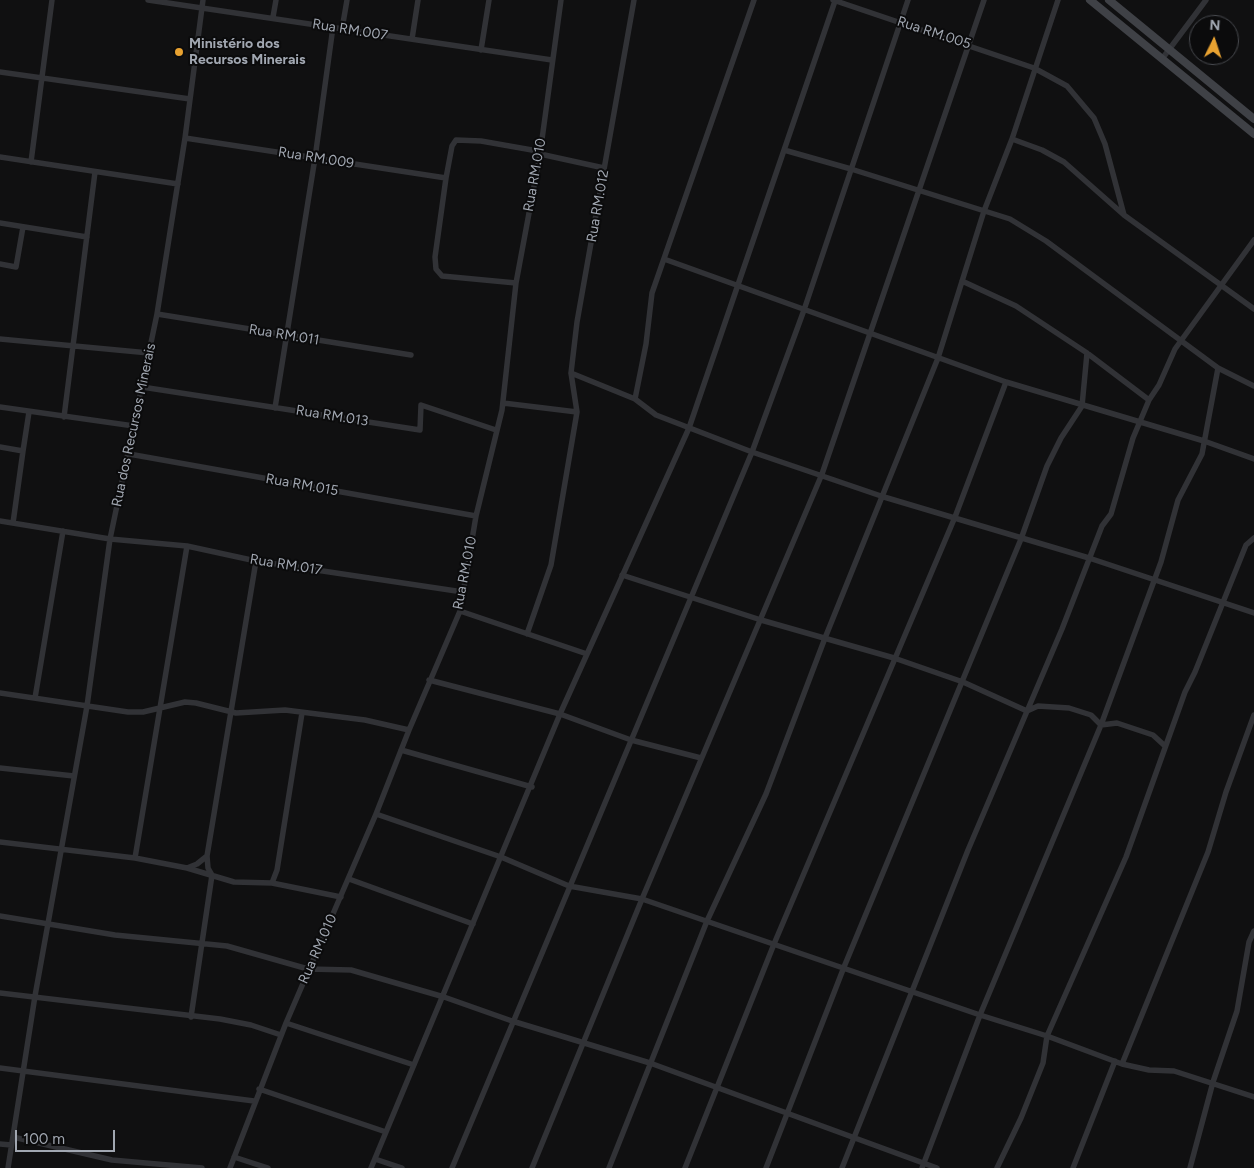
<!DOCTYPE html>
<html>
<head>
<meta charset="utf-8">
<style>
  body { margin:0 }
  #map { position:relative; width:1254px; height:1168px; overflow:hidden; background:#101011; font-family:Figtree,sans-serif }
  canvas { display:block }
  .north { position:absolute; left:1189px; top:15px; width:50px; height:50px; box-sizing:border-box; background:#0b0b0c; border:1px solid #47494e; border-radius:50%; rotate:4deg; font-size:14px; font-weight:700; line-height:20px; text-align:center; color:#a1a7b1 }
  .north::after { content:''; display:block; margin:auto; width:18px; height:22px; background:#e8a231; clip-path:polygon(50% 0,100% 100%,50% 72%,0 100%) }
  .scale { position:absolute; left:15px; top:1130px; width:100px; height:22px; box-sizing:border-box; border:2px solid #a1a7b1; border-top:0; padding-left:6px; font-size:15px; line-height:18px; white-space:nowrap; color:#a1a7b1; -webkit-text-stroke:4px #0b0b0c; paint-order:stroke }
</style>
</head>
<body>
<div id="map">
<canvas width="1254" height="1168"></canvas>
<div class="north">N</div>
<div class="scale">100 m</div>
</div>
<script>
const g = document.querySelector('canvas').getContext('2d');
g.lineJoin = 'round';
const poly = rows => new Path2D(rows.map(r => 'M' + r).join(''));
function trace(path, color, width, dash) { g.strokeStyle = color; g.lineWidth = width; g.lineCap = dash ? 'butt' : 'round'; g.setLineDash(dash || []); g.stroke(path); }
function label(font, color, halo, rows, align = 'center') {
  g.font = font + ' Figtree,sans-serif'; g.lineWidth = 4; g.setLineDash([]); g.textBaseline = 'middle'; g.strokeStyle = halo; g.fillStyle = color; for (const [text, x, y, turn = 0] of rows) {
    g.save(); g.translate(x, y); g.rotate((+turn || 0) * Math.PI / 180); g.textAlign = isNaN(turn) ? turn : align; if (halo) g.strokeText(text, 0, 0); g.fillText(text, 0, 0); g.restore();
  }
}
const street = poly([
  [148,0,552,60],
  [833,0,1034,68,1067,86,1094,118,1105,144,1124,215],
  [273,17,276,0],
  [342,29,347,0],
  [412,39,418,0],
  [481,50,489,0],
  [1162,59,1206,0],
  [0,72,190,99],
  [185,138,446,178],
  [1012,139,1042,150,1064,162,1124,215,1254,309],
  [784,150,851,169,1010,219,1046,241,1218,368,1254,386],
  [0,157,178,184],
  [31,162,52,0],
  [0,223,87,237],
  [664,259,1006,382,1204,441,1254,459],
  [0,264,16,267,23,227],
  [962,281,1016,306,1087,353,1149,400],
  [516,283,442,276,436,269,435,257,446,178,452,146,456,140,481,141,532,150,540,154,604,168],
  [157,314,411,355],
  [0,339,149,353],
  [571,373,635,399,656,415,752,452,884,497,1089,558,1254,613],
  [142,387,420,430,421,405,496,430],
  [635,399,646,344,652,293,754,0],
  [503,403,577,412],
  [0,407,134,426],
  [275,408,315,158,333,27],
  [64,417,95,172],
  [0,447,23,451,29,412],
  [129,454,476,516],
  [0,521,110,539,187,546,256,561,463,592],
  [13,523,23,451],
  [622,575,761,620,894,658,963,682,1027,711,1038,706,1069,708,1091,715,1101,725,1117,723,1153,735,1165,746],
  [460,611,587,654],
  [527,634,551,565,577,412,571,373,577,322,634,0],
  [429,680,560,714,631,740,701,758],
  [0,693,128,712,143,712,185,702,196,703,236,713,285,710,365,720,409,730],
  [35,698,63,531],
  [401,750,532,787],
  [0,768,74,776],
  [376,814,501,857,569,886,642,899,980,1015,1047,1036,1122,1064,1149,1070,1174,1071,1254,1097],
  [0,842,135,858,187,868,234,882,272,883,341,897],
  [135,858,187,546],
  [187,868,197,864,207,856],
  [349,879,473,924],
  [272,883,277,870,302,713],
  [0,916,115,935,227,946,308,969,351,970,444,997,512,1021,650,1063,937,1168],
  [0,993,220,1019,251,1025,281,1035],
  [191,1017,212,875,208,868,207,856,256,561],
  [286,1023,414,1065],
  [1122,1064,1208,852,1226,792,1254,715],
  [0,1068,254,1101],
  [259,1089,386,1132],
  [13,1137,112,1160,202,1168],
  [0,1144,11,1145],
  [234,1157,268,1168],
  [375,1159,402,1168],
  [8,1168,35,996,87,706,110,539,157,314,185,138,203,0],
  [230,1168,286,1023,376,814,409,730,460,611,476,516,502,410,516,283,540,154,561,0],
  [371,1168,560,714,689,428,835,1],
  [452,1168,752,452,804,310,908,0],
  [532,1168,642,899,822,474,984,0],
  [609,1168,707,921,766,794,825,638,938,358,984,211,1012,139,1058,0],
  [685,1168,774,944,955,517,1006,382],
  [766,1168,844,967,1021,539,1047,466,1061,438,1082,406,1087,353],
  [842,1168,968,850,1062,629,1102,526,1111,514,1133,438,1149,400,1159,385,1175,349,1254,240],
  [922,1168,980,1015,1101,725,1161,562,1178,500,1202,454,1218,368],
  [997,1168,1021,1118,1043,1063,1047,1036,1126,857,1185,692,1195,672,1246,545,1254,538],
  [1073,1168,1115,1061],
  [1190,1168,1213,1082,1237,1011,1249,942,1254,931]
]);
const secondary = poly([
  [1090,0,1254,134],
  [1109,0,1254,119]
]);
const markers = [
  [179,52,5,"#e8a231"]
];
const streetNames = [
  ["Rua RM.007",350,30,9],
  ["Rua RM.005",934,33,18],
  ["Rua RM.009",316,158,9],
  ["Rua RM.010",535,175,-80],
  ["Rua RM.012",598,206,-80],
  ["Rua RM.011",284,335,9],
  ["Rua RM.013",332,416,9],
  ["Rua dos Recursos Minerais",134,425,-78],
  ["Rua RM.015",302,485,10],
  ["Rua RM.017",286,565,9],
  ["Rua RM.010",465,573,-79],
  ["Rua RM.010",318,949,-66]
];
const poiNames = [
  ["Ministério dos",189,44],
  ["Recursos Minerais",189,60]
];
trace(street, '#313236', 5.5);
trace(secondary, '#3f4146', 8);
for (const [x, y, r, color] of markers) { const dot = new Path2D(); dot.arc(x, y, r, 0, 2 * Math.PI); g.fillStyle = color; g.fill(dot); trace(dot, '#0b0b0c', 2); }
label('14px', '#a1a7b1', '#0b0b0c', streetNames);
label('bold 14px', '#a1a7b1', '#0b0b0c', poiNames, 'left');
</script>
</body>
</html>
